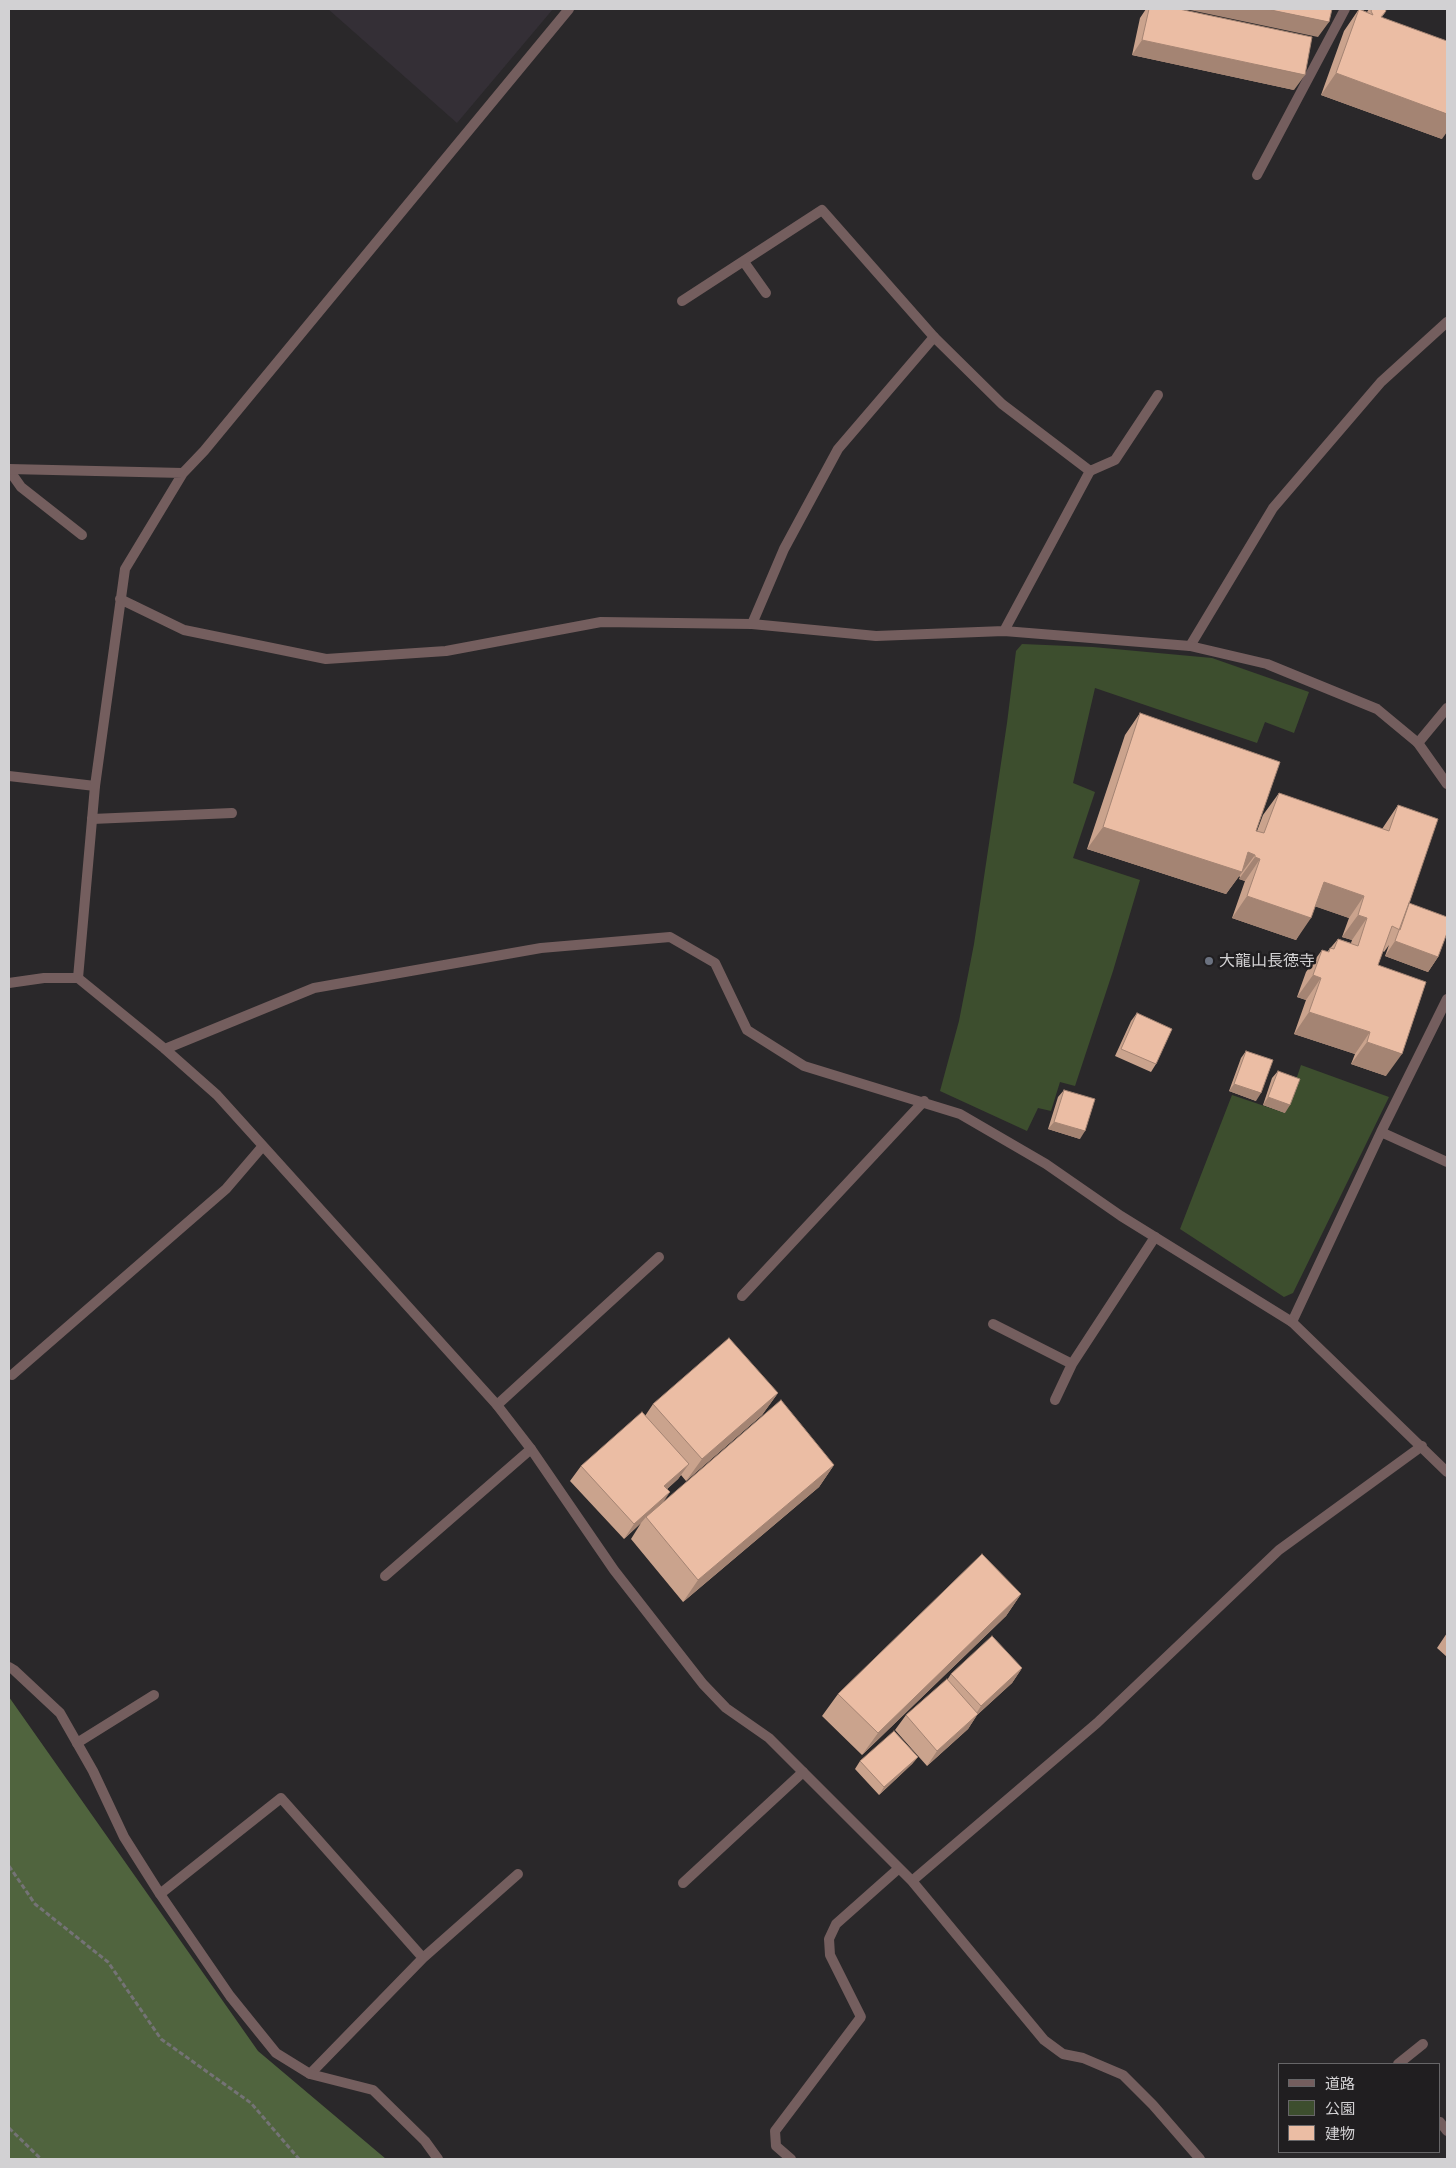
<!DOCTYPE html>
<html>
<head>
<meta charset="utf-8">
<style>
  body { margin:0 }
  #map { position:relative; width:1456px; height:2168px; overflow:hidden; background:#2a282a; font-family:Cabin,"Noto Sans JP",sans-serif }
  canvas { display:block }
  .frame { position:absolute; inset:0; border:10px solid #d2d1d3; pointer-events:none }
  .legend { position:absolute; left:1278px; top:2063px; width:162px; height:90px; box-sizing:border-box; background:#201e20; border:1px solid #676668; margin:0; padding:6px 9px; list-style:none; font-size:15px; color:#d2d1d3 }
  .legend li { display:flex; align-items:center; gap:10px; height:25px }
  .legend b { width:25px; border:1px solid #676668 }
</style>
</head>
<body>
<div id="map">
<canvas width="1456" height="2168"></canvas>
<div class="frame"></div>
<ul class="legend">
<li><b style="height:6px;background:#745e5e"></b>道路</li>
<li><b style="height:14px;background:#3d4e2e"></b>公園</li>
<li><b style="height:14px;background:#ebbda4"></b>建物</li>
</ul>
</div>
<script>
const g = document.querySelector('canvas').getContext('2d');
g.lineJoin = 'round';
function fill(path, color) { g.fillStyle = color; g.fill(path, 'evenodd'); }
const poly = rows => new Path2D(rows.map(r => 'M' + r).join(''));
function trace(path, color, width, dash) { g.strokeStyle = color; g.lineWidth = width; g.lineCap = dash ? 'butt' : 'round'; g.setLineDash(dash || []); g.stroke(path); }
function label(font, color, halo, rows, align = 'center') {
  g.font = font + ' Cabin,"Noto Sans JP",sans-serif'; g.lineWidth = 5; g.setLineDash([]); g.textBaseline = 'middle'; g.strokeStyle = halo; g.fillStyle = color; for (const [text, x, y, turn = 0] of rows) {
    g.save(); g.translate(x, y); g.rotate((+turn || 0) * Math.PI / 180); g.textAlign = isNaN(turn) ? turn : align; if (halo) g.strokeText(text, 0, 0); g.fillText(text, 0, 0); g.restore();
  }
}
const built = poly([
  [328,9,553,9,457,123]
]);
const green = poly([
  [1022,644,1093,647,1212,658,1309,692,1294,733,1265,722,1257,743,1095,688,1073,783,1095,792,1073,858,1140,880,1113,971,1075,1086,1060,1082,1051,1111,1038,1108,1027,1131,940,1091,959,1021,974,944,1007,723,1016,651],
  [1301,1065,1389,1097,1293,1293,1284,1297,1180,1229,1232,1095,1285,1113]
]);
const forest = poly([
  [9,1697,258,2051,386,2159,9,2159]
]);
const path = poly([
  [9,1866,35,1904,108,1962,161,2039,251,2103,299,2159],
  [9,2128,41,2159]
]);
const service = poly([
  [1257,175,1345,9],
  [744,262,766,293],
  [682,301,822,210,934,337],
  [9,470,21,487,82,535],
  [1090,471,1115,460,1158,395],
  [1190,646,1273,508,1381,382,1447,322],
  [1418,743,1447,708],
  [9,776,95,786],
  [92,819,232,813],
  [1381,1132,1447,1162],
  [742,1296,924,1101],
  [1292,1322,1381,1132,1447,999],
  [993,1324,1072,1364],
  [12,1375,226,1189,262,1147],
  [1055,1400,1072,1364,1155,1237],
  [497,1405,659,1257],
  [385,1576,531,1449],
  [77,1743,154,1695],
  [683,1883,803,1772],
  [160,1894,281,1798,423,1958],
  [1398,2064,1423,2044],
  [310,2074,423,1958,518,1874],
  [1440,2122,1447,2131],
  [791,2159,776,2146,775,2131,861,2017,830,1955,829,1939,836,1924,898,1869]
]);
const minor = poly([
  [9,469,183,473],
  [120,599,184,630,326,659,446,651,601,622,752,624,876,636,1004,631,1190,646,1267,664,1377,709,1418,743,1447,784],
  [752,624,784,549,838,449,934,337,1002,404,1090,471,1004,631],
  [78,978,165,1049,217,1095,497,1405,531,1449,614,1570,703,1684,726,1708,769,1738,912,1881,1044,2040,1063,2054,1083,2058,1123,2075,1153,2105,1200,2159],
  [9,983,44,978,78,978,95,786,125,569,183,473,204,451,569,9],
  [165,1049,314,988,541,948,670,937,715,963,747,1030,804,1066,960,1114,1046,1164,1121,1216,1292,1322,1447,1472],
  [9,1667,14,1670,60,1713,93,1771,124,1837,160,1894,230,1996,276,2053,310,2074,373,2090,425,2141,438,2159],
  [912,1881,1097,1723,1279,1550,1422,1446]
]);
const wall = poly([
  [1146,9,1179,9,1294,90,1132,55,1140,18],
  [1359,9,1367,12,1369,9,1385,9,1386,11,1382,17,1442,139,1321,95,1344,31],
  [1140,713,1256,831,1257,831,1263,815,1279,793,1382,829,1398,805,1408,904,1438,957,1428,972,1385,956,1389,945,1384,952,1383,951,1378,965,1386,1076,1351,1064,1355,1054,1294,1034,1306,1000,1297,997,1306,972,1322,950,1327,952,1338,939,1351,943,1352,940,1342,937,1349,918,1315,906,1296,940,1232,918,1245,881,1239,879,1240,877,1239,876,1226,894,1087,849,1125,735],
  [1137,1013,1156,1064,1151,1072,1115,1056,1131,1021],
  [1246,1051,1256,1101,1229,1091,1241,1058],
  [1278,1071,1285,1113,1263,1105,1272,1078],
  [1064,1090,1080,1139,1048,1129,1058,1097],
  [778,1393,762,1415,686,1481,681,1475,678,1479,667,1489,663,1502,834,1465,819,1487,683,1602,631,1539,641,1523,624,1539,570,1481,581,1466,645,1416,653,1404],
  [1021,1594,1006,1616,862,1755,822,1716,838,1694],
  [1447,1633,1447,1657,1437,1648],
  [1022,1668,1012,1683,977,1715,968,1729,927,1766,895,1730,906,1715,947,1680,951,1674],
  [918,1757,912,1764,879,1795,855,1769,860,1761]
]);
const shadedWall = poly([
  [1185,9,1266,9,1329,22,1318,37],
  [1142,40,1305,75,1294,90,1132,55],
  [1336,73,1447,114,1447,132,1442,139,1321,95],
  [1103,827,1248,852,1255,855,1226,894,1087,849],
  [1255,857,1260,859,1245,881,1239,879],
  [1324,882,1364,896,1349,918,1308,904],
  [1247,896,1311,918,1296,940,1232,918],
  [1358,915,1367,918,1352,940,1342,937],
  [1395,941,1438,957,1428,972,1385,956],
  [1313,975,1321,978,1306,1000,1297,997],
  [1309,1012,1370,1032,1355,1054,1294,1034],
  [1367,1042,1402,1054,1386,1076,1351,1064],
  [1234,1084,1261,1093,1256,1101,1229,1091],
  [1268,1097,1290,1105,1285,1113,1263,1105],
  [1054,1122,1085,1131,1080,1139,1048,1129],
  [778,1393,762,1415,686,1481,702,1459],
  [689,1464,678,1479,654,1501,664,1486],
  [834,1465,819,1487,683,1602,698,1580],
  [670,1492,660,1507,646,1517,641,1523,624,1539,634,1524],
  [1021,1594,1006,1616,862,1755,878,1733],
  [1022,1668,1012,1683,977,1715,968,1729,927,1766,937,1751,972,1720,981,1706],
  [918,1757,912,1764,879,1795,884,1787]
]);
const building = poly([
  [1149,9,1179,9,1312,37,1305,75,1142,40,1149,9],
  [1266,9,1332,9,1329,22,1266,9],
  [1359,9,1373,15,1371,11,1372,9,1385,9,1386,11,1381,17,1447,41,1447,114,1336,73,1359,9],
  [1140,713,1280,762,1256,831,1264,833,1279,793,1389,831,1398,805,1438,819,1400,930,1392,926,1378,965,1426,982,1402,1054,1367,1042,1370,1032,1309,1012,1321,978,1313,975,1322,950,1329,952,1330,948,1334,949,1338,939,1358,946,1367,918,1358,915,1364,896,1324,882,1311,918,1247,896,1260,859,1255,857,1255,855,1248,852,1242,872,1103,827,1140,713],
  [1409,903,1447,917,1447,933,1438,957,1395,941,1409,903],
  [1137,1013,1172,1029,1156,1064,1121,1049,1137,1013],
  [1246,1051,1273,1060,1261,1093,1234,1084,1246,1051],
  [1278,1071,1300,1079,1290,1105,1268,1097,1278,1071],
  [1064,1090,1095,1099,1085,1131,1054,1122,1064,1090],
  [729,1338,778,1393,702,1459,653,1404,729,1338],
  [781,1400,834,1465,698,1580,646,1517,781,1400],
  [642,1412,689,1464,664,1486,670,1492,634,1524,581,1466,642,1412],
  [982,1554,1021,1594,878,1733,838,1694,982,1554],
  [992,1636,1022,1668,981,1706,951,1674,992,1636],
  [947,1679,978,1714,937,1751,906,1715,947,1679],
  [894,1731,918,1757,884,1787,860,1761,894,1731]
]);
const markers = [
  [1209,961,5,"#6b7280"]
];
const poiNames = [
  ["大龍山長徳寺",1219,961]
];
fill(built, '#342f36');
fill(green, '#3d4e2e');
fill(forest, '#50643e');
trace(path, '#747375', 3, [5, 2.5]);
trace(service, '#745e5e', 10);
trace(minor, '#745e5e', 10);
fill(wall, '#caa38d');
fill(shadedWall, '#a48473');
fill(building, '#ebbda4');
trace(building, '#a48473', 1);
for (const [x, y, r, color] of markers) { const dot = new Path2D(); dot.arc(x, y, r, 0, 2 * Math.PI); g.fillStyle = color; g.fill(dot); trace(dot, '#201e20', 2); }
label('16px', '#d2d1d3', '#201e20', poiNames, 'left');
</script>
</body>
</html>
